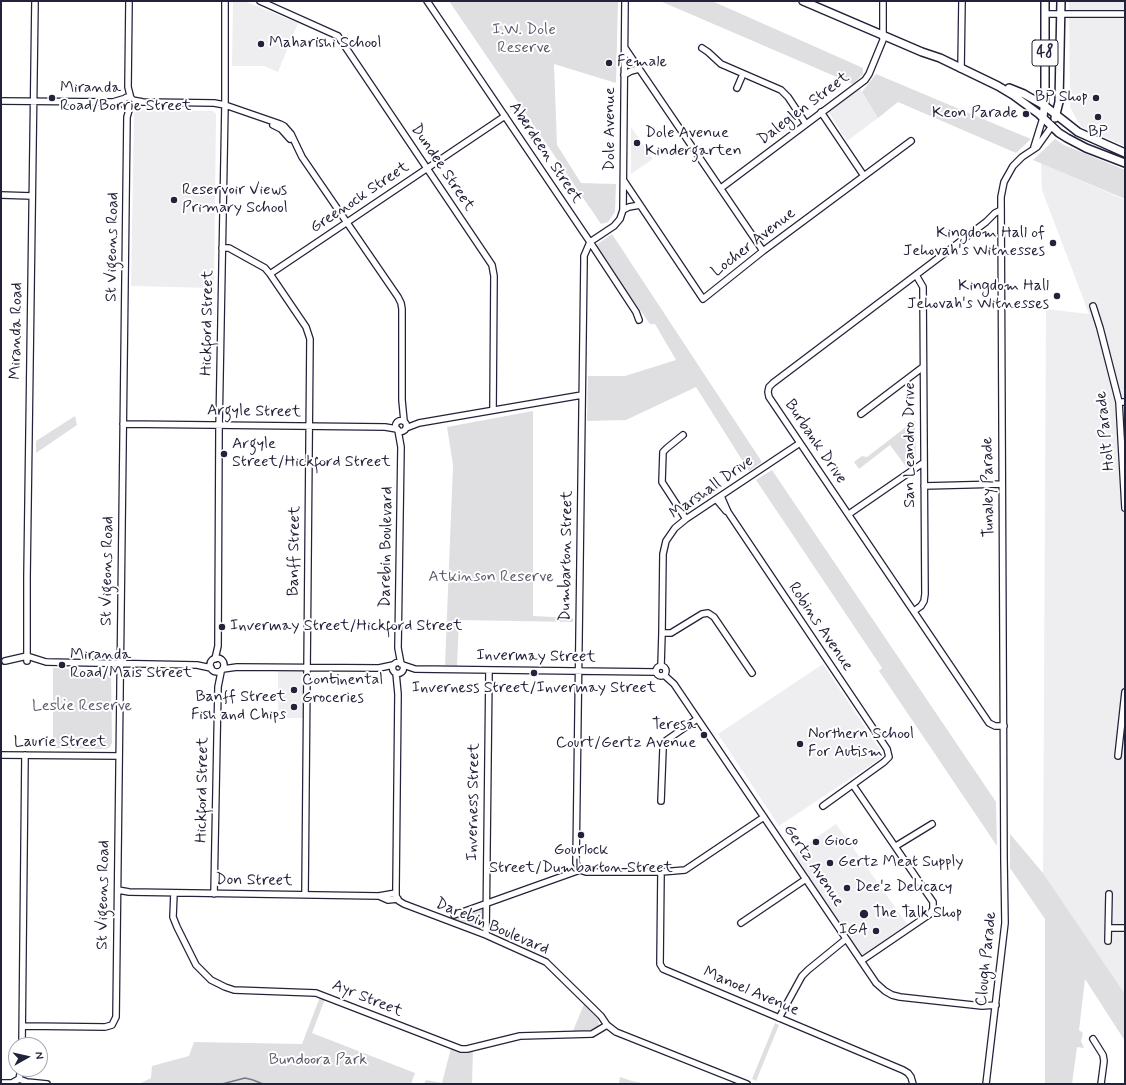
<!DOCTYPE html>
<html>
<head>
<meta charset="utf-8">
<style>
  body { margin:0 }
  #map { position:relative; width:1126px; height:1085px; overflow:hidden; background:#fff; font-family:Mynerve,sans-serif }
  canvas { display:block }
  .frame { position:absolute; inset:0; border:2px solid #22223b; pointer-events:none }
  .north { position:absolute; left:8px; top:1037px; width:40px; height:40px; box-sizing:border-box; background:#fff; border:1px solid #a7a7b1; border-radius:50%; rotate:82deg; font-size:11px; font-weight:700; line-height:16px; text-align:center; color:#22223b }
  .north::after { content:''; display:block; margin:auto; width:14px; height:18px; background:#22223b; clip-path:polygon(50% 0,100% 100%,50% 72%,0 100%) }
</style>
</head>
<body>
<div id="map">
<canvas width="1126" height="1085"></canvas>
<div class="frame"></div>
<div class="north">N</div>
</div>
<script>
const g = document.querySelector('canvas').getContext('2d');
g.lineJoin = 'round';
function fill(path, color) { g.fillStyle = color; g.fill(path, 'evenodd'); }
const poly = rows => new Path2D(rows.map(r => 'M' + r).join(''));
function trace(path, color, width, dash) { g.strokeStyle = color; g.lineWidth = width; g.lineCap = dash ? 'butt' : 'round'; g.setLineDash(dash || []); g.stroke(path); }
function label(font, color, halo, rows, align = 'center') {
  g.font = font + ' Mynerve,sans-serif'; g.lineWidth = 4; g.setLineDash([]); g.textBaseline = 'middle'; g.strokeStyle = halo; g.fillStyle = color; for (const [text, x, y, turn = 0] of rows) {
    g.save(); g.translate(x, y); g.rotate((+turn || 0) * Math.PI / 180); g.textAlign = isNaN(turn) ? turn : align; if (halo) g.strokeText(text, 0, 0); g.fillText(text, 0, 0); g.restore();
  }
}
const built = poly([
  [234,1,244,1,298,23,278,72,264,66,232,66,233,2],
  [1069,1,1125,1,1125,146,1081,127,1070,107],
  [860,89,878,118,847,141,829,113,831,109,856,90],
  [138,110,213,111,216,114,214,288,131,286,134,113],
  [631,127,653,159,631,174],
  [1041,163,1125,200,1125,994,1043,873,1046,309,1089,314,1042,190],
  [823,664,882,753,881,758,779,826,718,734],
  [278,670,304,670,304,718,278,718],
  [836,824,907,924,862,956,792,854]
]);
const green = poly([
  [449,1,618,1,616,83,554,64,557,145,581,183,616,184,615,212,608,222,601,224],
  [660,1,712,1,863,68,863,74,853,84],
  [876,74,1002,127,1031,139,1016,153,898,102,878,118,862,92],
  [1055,139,1064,145,1125,170,1125,199,1033,160],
  [612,234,762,462,749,471,696,387,626,420,587,421,588,376,625,376,676,360,655,324,650,324,595,246],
  [533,411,533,616,573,618,573,622,459,620,457,666,445,665,453,465,447,427],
  [75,416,77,425,36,453,36,441],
  [915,420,916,462,907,468,890,445,859,469,854,462,862,456,867,457],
  [772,470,996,802,997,846,879,671,882,668,756,480],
  [53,668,111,671,112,743,110,747,107,749,53,748],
  [1010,834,1043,873,1125,994,1125,1041,1085,979,1079,1030,1083,1033,1081,1041,1084,1048,1077,1047,1072,1084,1045,1084,1045,919,1010,868],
  [482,910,482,931,451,920],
  [320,997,325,999,312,1033,415,1073,411,1084,139,1084,151,1078,152,1066,189,1056,194,1042,302,1044],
  [584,1004,598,1019,599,1025,597,1029,593,1030,573,1031],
  [775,1023,779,1025,756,1081,752,1079],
  [451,1048,463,1051,473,1049,472,1084,424,1084,426,1080,442,1083],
  [620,1077,632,1081,647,1084,596,1084,598,1083,619,1084]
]);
const stream = poly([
  [222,1084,245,1078,253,1080,263,1084]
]);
const minor = poly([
  [129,1,128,87,131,99],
  [260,1,338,36,492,265,494,276,493,410],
  [427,1,590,242,636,312,639,320],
  [1045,14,1125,14],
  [625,48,763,251],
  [702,48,708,52,721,64,781,90,788,97,806,124],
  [961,69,962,1],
  [624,75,631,71,639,69],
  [737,88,743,74],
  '123 102a5 5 0 1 1 10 0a5 5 0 1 1-10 0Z',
  [132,100,143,102,214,103,225,105,280,124,284,126,291,134,302,157,398,297,401,303,402,309,402,400,404,421],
  [1,101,113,102,123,99],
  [821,112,864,176],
  [273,125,281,129,290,139],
  [1034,147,1043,118],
  [624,181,703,299,763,251,911,141],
  [721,188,865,80,869,74,883,40,883,1],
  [1,195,32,196],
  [623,210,629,207,640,205],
  [1001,210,995,213,986,222,773,383,769,387,768,392,769,397,989,723,995,726,1004,726],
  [222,248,229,248,265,268,270,274,306,327,310,339,305,895],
  [270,274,505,116],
  [1093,306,1100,328,1119,402,1125,508],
  [1119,402,1125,402],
  [861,414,923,367],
  '395.5 426a5.5 5.5 0 1 1 11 0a5.5 5.5 0 1 1-11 0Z',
  [123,424,385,427,397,429],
  [406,428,419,423,582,395],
  [398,430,401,447,398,648,401,664],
  [683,435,667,448,663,452,662,482,686,519],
  [924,486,1002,484],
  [721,496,728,512,887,749,889,757,884,762,823,806],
  [716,499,726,511],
  [849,514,923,463],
  [914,611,921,606,924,601,925,594,923,287,916,275],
  [662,633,671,633,702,614,708,613,714,617,752,673],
  '210 665a7 7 0 1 1 14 0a7 7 0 1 1-14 0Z',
  [215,659,218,646,219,430,225,105,225,1],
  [5,661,27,656,46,662,197,665,211,668],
  [27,661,27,577,35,1],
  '392.5 668a5.5 5.5 0 1 1 11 0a5.5 5.5 0 1 1-11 0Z',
  [403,665,415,669,655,672],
  '656 671a5 5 0 1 1 10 0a5 5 0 1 1-10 0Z',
  [661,666,662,633,663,554,666,541,675,528,686,519,800,443],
  [223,669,237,667,379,668,393,665],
  [396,673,398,694,396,887,396,896,399,901,404,904,486,935,546,962,601,1016,607,1025,616,1032,747,1084],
  [664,675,674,684,876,983,885,991,892,995,900,997,982,1006,996,1005],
  [1,755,119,756],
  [1118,756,1125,692],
  [853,785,933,902,933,909,930,914,861,961],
  [661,801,663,749,664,742,697,719],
  [896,846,932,824],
  [580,870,576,863,584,262,584,256,590,242,614,226,620,219,623,210,625,1],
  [661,872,660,964,663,969,903,1070,908,1073,911,1077,913,1084],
  [118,890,129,892,379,896,396,893],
  [174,893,173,917,177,927,196,965,211,980,225,987,234,990,316,993,461,1049,467,1049,520,1036,592,1034,607,1025],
  [214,894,218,687,221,672],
  [379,896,388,900,398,899],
  [454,915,580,870,586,872,661,872,685,870,764,817],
  [741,923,806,879],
  [1109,928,1125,928],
  [486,935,489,670],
  [1108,941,1109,894],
  [779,1018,802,976,808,970,846,939],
  [23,1026,105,1027,112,1025,116,1017,127,117,130,107],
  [1093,1039,1103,1055,1104,1061,1101,1084],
  [22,1045,25,755],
  [19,1079,27,1082,47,1084],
  [19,1079,21,1069],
  [1,1083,12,1083,19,1079],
  [986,1084,1005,923,1004,860,1001,197,1004,182,1013,166,1022,157,1037,147,1052,126]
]);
const major = poly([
  [803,1,922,52,940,58,998,86,1013,95,1039,114,1059,133,1067,138,1086,148,1125,163],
  [1009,88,1024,94,1045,106,1078,132,1125,153],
  [1043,118,1045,97,1045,1],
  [1055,118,1059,102,1061,1]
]);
const markers = [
  [261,44,4,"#22223b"],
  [609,63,4,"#22223b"],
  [52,98,4,"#22223b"],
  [1096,98,4,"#22223b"],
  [1026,114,4,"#22223b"],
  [1098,117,4,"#22223b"],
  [637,143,4,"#22223b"],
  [174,200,4,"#22223b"],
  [1053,243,4,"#22223b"],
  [1057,296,4,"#22223b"],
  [224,454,4,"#22223b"],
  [222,627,4,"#22223b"],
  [62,665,4,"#22223b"],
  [534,673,4,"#22223b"],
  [294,690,4,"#22223b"],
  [294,707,4,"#22223b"],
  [704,735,4,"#22223b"],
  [800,744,4,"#22223b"],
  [581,835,4,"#22223b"],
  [816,842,4,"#22223b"],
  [830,863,4,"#22223b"],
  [847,888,4,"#22223b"],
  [864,914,5,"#22223b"],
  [876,931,4,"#22223b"]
];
const shields = [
  [1045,53,26]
];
const shieldNames = [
  ["48",1045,53]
];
const parkNames = [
  ["I.W. Dole",524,31],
  ["Reserve",524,49],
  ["Atkinson Reserve",491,578],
  ["Leslie Reserve",82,707],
  ["Bundoora Park",318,1061]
];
const poiNames = [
  ["Maharishi School",269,44],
  ["Female",617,63],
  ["Miranda",60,89],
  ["Road/Borrie Street",60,107],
  ["BP Shop",1088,98,"right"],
  ["Keon Parade",1018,114,"right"],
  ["BP",1098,133,"center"],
  ["Dole Avenue",645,134],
  ["Kindergarten",645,152],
  ["Reservoir Views",182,191],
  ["Primary School",182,209],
  ["Kingdom Hall of",1045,234,"right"],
  ["Jehovah's Witnesses",1045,252,"right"],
  ["Kingdom Hall",1049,287,"right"],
  ["Jehovah's Witnesses",1049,305,"right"],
  ["Argyle",232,445],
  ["Street/Hickford Street",232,463],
  ["Invermay Street/Hickford Street",230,627],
  ["Miranda",70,656],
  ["Road/Mais Street",70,674],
  ["Continental",302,681],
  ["Groceries",302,699],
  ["Inverness Street/Invermay Street",534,689,"center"],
  ["Banff Street",286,698,"right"],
  ["Fish and Chips",286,716,"right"],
  ["Teresa",696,726,"right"],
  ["Court/Gertz Avenue",696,744,"right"],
  ["Northern School",808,735],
  ["For Autism",808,753],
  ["Gioco",824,842],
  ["Gourlock",581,851,"center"],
  ["Street/Dumbarton Street",581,869,"center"],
  ["Gertz Meat Supply",838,863],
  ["Dee'z Delicacy",855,888],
  ["The Talk Shop",873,914],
  ["IGA",868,931,"right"]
];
const streetNames = [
  ["Daleglen Street",804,109,-37],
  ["Dole Avenue",611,129,-90],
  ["Aberdeen Street",545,153,56],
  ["Dundee Street",442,168,56],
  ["Greenock Street",360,198,-34],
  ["Locher Avenue",754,243,-38],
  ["St Vigeons Road",113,247,-89],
  ["Hickford Street",208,323,-89],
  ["Miranda Road",17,331,-89],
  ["Argyle Street",254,412,1],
  ["Holt Parade",1106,431,-96],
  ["Burbank Drive",815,442,56],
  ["San Leandro Drive",911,445,-90],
  ["Tunaley Parade",989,487,-91],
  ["Marshall Drive",712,488,-35],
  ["Darebin Boulevard",387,547,-89],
  ["Banff Street",295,551,-89],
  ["Dumbarton Street",567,556,-89],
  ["St Vigeons Road",108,571,-89],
  ["Robins Avenue",820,627,56],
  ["Invermay Street",536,657,1],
  ["Laurie Street",60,743],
  ["Hickford Street",203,790,-89],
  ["Inverness Street",474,802,-89],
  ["Gertz Avenue",813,866,56],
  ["Don Street",254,881,1],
  ["St Vigeons Road",104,895,-89],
  ["Darebin Boulevard",492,927,23],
  ["Clough Parade",987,959,-84],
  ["Manoel Avenue",751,992,23],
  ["Ayr Street",367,999,22]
];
fill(built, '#eeeef1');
fill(green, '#dfdfe2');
trace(stream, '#7a7a88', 1.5);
trace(minor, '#22223b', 8);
trace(major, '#22223b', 10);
trace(minor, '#fff', 5.5);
trace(major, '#fff', 7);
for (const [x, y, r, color] of markers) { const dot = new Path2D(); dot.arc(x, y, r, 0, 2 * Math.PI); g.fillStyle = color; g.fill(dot); trace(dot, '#fff', 1.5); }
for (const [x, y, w] of shields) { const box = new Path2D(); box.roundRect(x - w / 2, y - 13, w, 26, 3); g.fillStyle = '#fff'; g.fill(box); trace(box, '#22223b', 1); }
label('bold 15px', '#22223b', null, shieldNames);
label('16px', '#5b5b6d', '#fff', parkNames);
label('16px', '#22223b', '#fff', poiNames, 'left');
label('16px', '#22223b', '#fff', streetNames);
</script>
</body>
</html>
